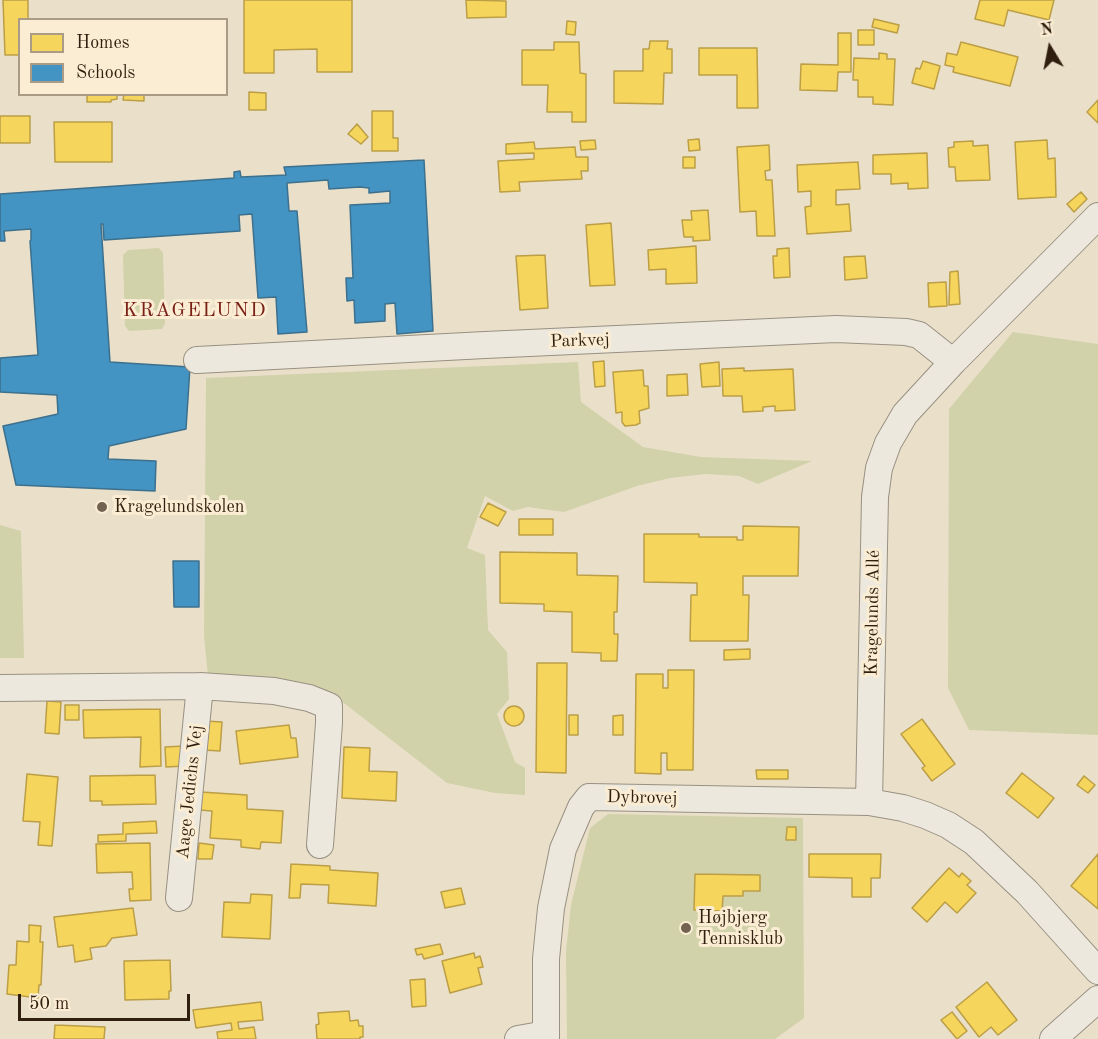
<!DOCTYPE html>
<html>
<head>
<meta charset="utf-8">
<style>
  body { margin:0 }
  #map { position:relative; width:1098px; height:1039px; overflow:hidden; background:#eae0ca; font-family:"Old Standard TT",serif }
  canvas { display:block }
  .legend { position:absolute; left:18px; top:18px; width:210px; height:78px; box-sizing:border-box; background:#faedd4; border:2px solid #a99b85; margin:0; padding:8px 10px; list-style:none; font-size:18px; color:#301f0e }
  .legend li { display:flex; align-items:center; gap:12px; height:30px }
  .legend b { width:30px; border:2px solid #a99b85 }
  .north { position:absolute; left:1020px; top:18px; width:60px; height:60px; -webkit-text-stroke:4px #faedd4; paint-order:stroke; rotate:350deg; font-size:16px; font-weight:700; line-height:24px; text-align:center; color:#301f0e }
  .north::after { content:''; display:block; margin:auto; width:21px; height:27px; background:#301f0e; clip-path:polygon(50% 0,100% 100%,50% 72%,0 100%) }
  .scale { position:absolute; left:18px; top:994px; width:172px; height:27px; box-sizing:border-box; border:3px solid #301f0e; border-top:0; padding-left:8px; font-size:18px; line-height:21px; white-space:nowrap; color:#301f0e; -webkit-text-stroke:4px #faedd4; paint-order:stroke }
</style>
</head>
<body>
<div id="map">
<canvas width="1098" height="1039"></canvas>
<ul class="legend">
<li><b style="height:16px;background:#f6d55c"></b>Homes</li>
<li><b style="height:16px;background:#4393c3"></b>Schools</li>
</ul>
<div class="north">N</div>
<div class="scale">50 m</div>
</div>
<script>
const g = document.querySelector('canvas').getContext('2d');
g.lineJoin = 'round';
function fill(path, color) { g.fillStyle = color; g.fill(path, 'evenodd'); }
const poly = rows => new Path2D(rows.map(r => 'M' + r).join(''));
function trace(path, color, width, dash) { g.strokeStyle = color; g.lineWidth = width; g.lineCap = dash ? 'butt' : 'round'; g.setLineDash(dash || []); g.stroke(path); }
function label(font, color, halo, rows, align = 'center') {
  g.font = font + ' "Old Standard TT",serif'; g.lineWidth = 6; g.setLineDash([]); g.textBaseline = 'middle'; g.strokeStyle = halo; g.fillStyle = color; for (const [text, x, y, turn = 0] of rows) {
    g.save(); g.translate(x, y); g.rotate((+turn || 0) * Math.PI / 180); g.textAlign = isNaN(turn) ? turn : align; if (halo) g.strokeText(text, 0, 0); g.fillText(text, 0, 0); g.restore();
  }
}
const green = poly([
  [159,248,163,253,165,324,162,329,129,331,125,326,123,255,128,250],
  [1013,332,1098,344,1098,735,969,730,948,688,949,409],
  [578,362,581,402,643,447,701,457,812,461,758,484,739,476,705,474,670,478,637,486,564,512,528,507,513,511,485,496,467,548,485,555,488,630,507,652,509,699,497,714,515,762,525,768,525,795,495,793,447,783,331,693,255,679,208,676,204,636,206,378],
  [0,525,21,531,24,658,0,658],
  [608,814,803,818,804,1018,775,1039,567,1039,566,951,571,905,590,828]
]);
const homes = poly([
  [3,0,28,0,28,20,20,20,20,55,5,55,3,0],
  [244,0,352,0,352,72,317,72,317,49,274,50,274,73,244,73,244,0],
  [466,0,506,1,506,17,467,18,466,0],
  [980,0,1054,0,1049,20,1008,10,1004,26,975,19,980,0],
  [874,19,899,25,897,33,872,27,874,19],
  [567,21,576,22,575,35,566,34,567,21],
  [858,30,874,30,874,45,858,45,858,30],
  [838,33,851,33,851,72,838,72,837,91,800,90,801,64,838,65,838,33],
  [650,41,668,41,667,49,672,49,672,73,664,73,663,104,614,103,614,71,643,71,643,49,649,49,650,41],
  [554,42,579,42,580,73,586,74,586,122,572,122,572,112,547,112,548,85,522,85,522,50,554,50,554,42],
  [961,42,1018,57,1010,86,953,72,954,67,945,65,947,53,957,55,961,42],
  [699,48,757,48,758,108,737,108,737,75,699,75,699,48],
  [879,53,887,54,887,59,895,59,893,105,873,104,873,97,858,97,858,80,853,80,854,58,879,59,879,53],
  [923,61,940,66,934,89,912,83,916,68,920,69,923,61],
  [249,92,266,93,266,110,249,110,249,92],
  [87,94,117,94,117,99,111,100,111,102,87,102,87,94],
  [124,94,144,94,144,101,123,100,124,94],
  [1098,100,1098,123,1087,112,1098,100],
  [372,111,393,111,393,138,398,138,398,151,372,151,372,111],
  [0,116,30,116,30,143,0,143,0,116],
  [54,122,112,122,112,162,55,162,54,122],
  [357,124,368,137,361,144,348,134,357,124],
  [699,139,700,150,689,151,688,140,699,139],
  [595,140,596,149,581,150,580,141,595,140],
  [1047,140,1048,159,1055,158,1056,197,1018,199,1015,142,1047,140],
  [973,141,973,146,988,145,990,180,956,181,955,167,949,167,948,148,954,147,954,142,973,141],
  [534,142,535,149,575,147,576,157,588,157,588,171,581,171,582,179,519,182,520,191,500,192,498,161,534,159,534,153,506,154,506,144,534,142],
  [769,145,770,170,765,171,766,180,772,180,775,236,757,236,756,211,740,212,737,147,769,145],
  [927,153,928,188,908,189,908,183,891,184,891,174,873,174,873,155,927,153],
  [683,157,695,157,695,168,683,168,683,157],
  [858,162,860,189,836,190,836,205,849,204,851,231,807,234,805,207,811,206,811,191,798,192,797,165,858,162],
  [1081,192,1087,199,1074,212,1067,204,1081,192],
  [708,210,710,240,693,241,693,237,684,237,682,220,692,220,691,211,708,210],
  [611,223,615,285,590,286,586,225,611,223],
  [696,246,697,283,666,284,666,269,649,270,648,250,696,246],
  [789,248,790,277,774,278,773,256,777,256,777,249,789,248],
  [545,255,548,308,520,310,516,256,545,255],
  [865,256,867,278,845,280,844,257,865,256],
  [958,271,960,304,949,305,950,272,958,271],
  [946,282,947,306,929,307,928,283,946,282],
  [604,361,605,386,595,387,593,362,604,361],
  [719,362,720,386,702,387,700,364,719,362],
  [744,368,744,371,793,369,795,410,775,411,775,406,763,407,763,411,743,412,742,396,723,396,722,369,744,368],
  [643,370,644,386,648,386,649,408,639,411,640,423,636,425,625,426,622,422,622,412,616,413,613,372,643,370],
  [687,374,688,395,667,396,667,375,687,374],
  [488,503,506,512,498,526,480,517,488,503],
  [519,519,553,519,553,535,519,535,519,519],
  [743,526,799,527,798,576,743,576,743,595,749,595,748,641,690,641,691,595,697,595,697,583,644,582,644,534,699,534,699,537,737,537,737,540,743,540,743,526],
  [500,552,577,553,577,575,618,576,617,612,614,612,614,634,618,634,617,661,601,661,601,653,572,652,572,612,544,611,544,604,500,603,500,552],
  [750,649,750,659,724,660,724,650,750,649],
  [537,663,567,663,566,773,536,772,537,663],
  [668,670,694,670,693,770,667,770,667,753,661,753,661,774,635,773,636,674,663,674,663,688,668,688,668,670],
  [47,701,61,702,59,734,45,733,47,701],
  [65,705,79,705,79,720,65,720,65,705],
  '504 716a10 10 0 1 1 20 0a10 10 0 1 1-20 0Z',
  [160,709,161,766,140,767,141,737,84,738,83,710,160,709],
  [569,715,578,715,578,735,569,735,569,715],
  [623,715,623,735,613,735,613,716,623,715],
  [922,719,955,764,932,781,922,768,925,766,901,734,922,719],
  [205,721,222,722,220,751,203,750,205,721],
  [289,725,291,738,296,738,298,757,240,764,236,731,289,725],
  [184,746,185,766,166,767,165,747,184,746],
  [344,747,370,748,369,771,397,772,396,801,342,798,344,747],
  [756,770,788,770,788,779,757,779,756,770],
  [1022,773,1054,798,1038,818,1006,793,1022,773],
  [27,774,58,777,52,846,38,845,40,822,23,821,27,774],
  [155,775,156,804,102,805,102,801,90,801,90,776,155,775],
  [1084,776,1095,785,1088,793,1077,785,1084,776],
  [201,792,247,795,247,809,283,811,281,843,261,842,260,849,241,847,241,840,210,838,212,811,200,810,201,792],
  [156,821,157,833,126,834,126,841,98,842,98,835,123,834,123,823,156,821],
  [787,827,796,827,796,840,786,840,787,827],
  [150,843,151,900,130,901,129,889,133,889,132,872,97,873,96,844,150,843],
  [199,843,214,845,212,859,198,859,199,843],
  [809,854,881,854,880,878,871,878,871,897,852,897,852,878,809,877,809,854],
  [1098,854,1098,909,1071,886,1098,854],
  [291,864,330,866,330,870,378,873,376,906,328,903,329,885,301,884,300,898,289,898,291,864],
  [949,868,959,877,962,873,971,881,967,885,976,893,957,913,945,902,927,922,912,908,949,868],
  [695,874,760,875,760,891,743,891,743,896,723,896,722,911,694,910,695,874],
  [461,888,465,904,445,908,441,892,461,888],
  [251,894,272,895,270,939,222,937,224,902,250,903,251,894],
  [133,908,137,935,112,938,106,946,90,948,92,959,75,962,73,945,58,947,54,917,133,908],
  [29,925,41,926,40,942,43,942,41,985,39,985,38,998,7,994,9,965,16,965,17,941,29,942,29,925],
  [440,944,443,954,424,959,422,954,417,955,415,949,440,944],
  [474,953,475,958,480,956,483,967,478,968,482,984,450,993,442,961,474,953],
  [170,960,171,991,169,991,169,999,125,1000,124,961,170,960],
  [425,979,426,1006,412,1007,410,980,425,979],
  [987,982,1017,1020,998,1035,991,1027,979,1037,956,1007,987,982],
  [261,1002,263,1020,238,1022,239,1029,254,1027,256,1039,218,1039,217,1032,232,1030,231,1023,196,1028,193,1010,261,1002],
  [349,1011,350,1021,358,1020,359,1026,363,1026,363,1037,360,1037,360,1039,317,1039,316,1025,319,1024,318,1013,349,1011],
  [952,1012,967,1031,957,1039,941,1020,952,1012],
  [55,1025,105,1027,104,1039,54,1039,55,1025]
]);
const schools = poly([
  [424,160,433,331,397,334,395,303,385,304,385,321,355,323,354,300,347,301,346,278,353,278,350,205,390,203,390,191,369,193,369,188,360,187,329,189,328,180,287,183,289,211,297,211,307,332,278,334,276,297,258,298,252,214,239,215,240,231,104,240,103,224,101,224,110,362,190,367,186,429,109,446,108,459,156,461,155,491,16,485,3,426,58,414,57,395,0,392,0,358,38,355,30,241,31,240,31,229,4,231,5,241,0,241,0,194,234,178,234,172,240,171,241,177,286,175,284,167,424,160],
  [173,561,199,561,199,607,174,607,173,561]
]);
const minor = poly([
  [1098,216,953,362,905,414,888,443,879,468,875,497,869,802,903,808,925,815,948,825,974,842,1027,892,1098,971],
  [197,360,485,345,836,329,906,332,919,335,953,362],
  [0,688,200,686,274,691,309,698,329,706,329,723,320,845],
  [179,898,200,686],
  [518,1039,546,1034],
  [546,1039,546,959,551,908,563,849,581,807,589,797,869,802],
  [1053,1039,1098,999]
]);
const markers = [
  [102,507,6,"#716350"],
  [686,928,6,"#716350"]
];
const streetNames = [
  ["Parkvej",580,341,-2],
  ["Kragelunds Allé",873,613,-89],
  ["Aage Jedichs Vej",190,792,-84],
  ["Dybrovej",642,798,1]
];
const poiNames = [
  ["Kragelundskolen",114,507],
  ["Højbjerg",698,918],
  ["Tennisklub",698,939]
];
const neighbourhoodNames = [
  ["KRAGELUND",195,311]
];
fill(green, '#d1d1aa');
fill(homes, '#f6d55c');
trace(homes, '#bb9e45', 1.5);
fill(schools, '#4393c3');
trace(schools, '#3d708d', 1.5);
trace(minor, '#989082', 28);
trace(minor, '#ede8dd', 26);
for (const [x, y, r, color] of markers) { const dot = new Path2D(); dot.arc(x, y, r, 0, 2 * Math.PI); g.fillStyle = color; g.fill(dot); trace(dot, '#faedd4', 2); }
label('18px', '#301f0e', '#faedd4', streetNames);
label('18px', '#301f0e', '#faedd4', poiNames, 'left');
g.letterSpacing = '1.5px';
label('20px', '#7a1f14', '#faedd4', neighbourhoodNames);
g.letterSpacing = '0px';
</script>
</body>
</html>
